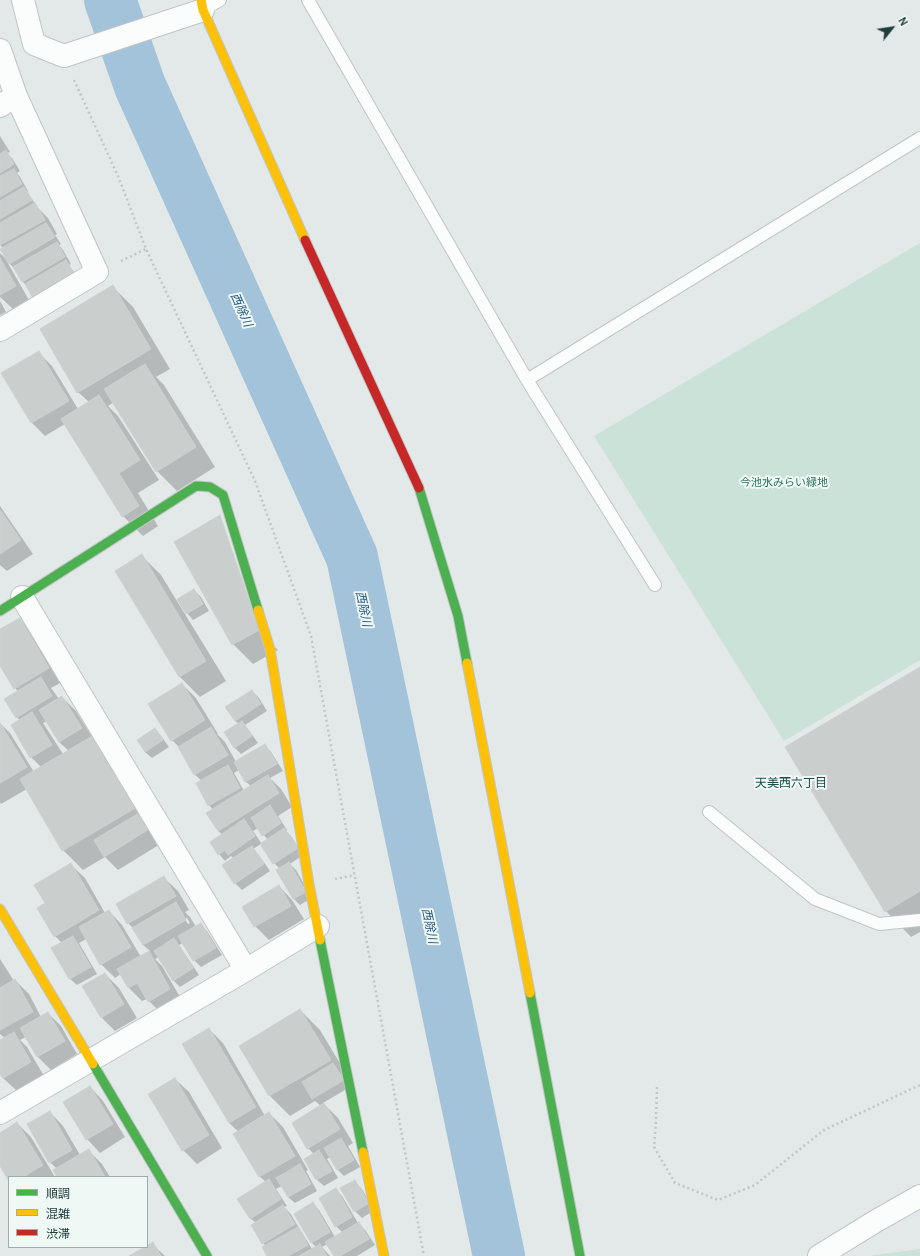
<!DOCTYPE html>
<html>
<head>
<meta charset="utf-8">
<style>
  body { margin:0 }
  #map { position:relative; width:920px; height:1256px; overflow:hidden; background:#e3e8e8; font-family:Karla,"Noto Sans JP",sans-serif }
  canvas { display:block }
  .legend { position:absolute; left:8px; top:1176px; width:140px; height:72px; box-sizing:border-box; background:#f0f8f6; border:1px solid #9dadab; margin:0; padding:5px 7px; list-style:none; font-size:12px; color:#203c3b }
  .legend li { display:flex; align-items:center; gap:8px; height:20px }
  .legend b { width:20px; border:1px solid #9dadab }
  .north { position:absolute; left:872px; top:8px; width:40px; height:40px; -webkit-text-stroke:3px #f0f8f6; paint-order:stroke; rotate:60deg; font-size:11px; font-weight:700; line-height:16px; text-align:center; color:#203c3b }
  .north::after { content:''; display:block; margin:auto; width:14px; height:18px; background:#203c3b; clip-path:polygon(50% 0,100% 100%,50% 72%,0 100%) }
</style>
</head>
<body>
<div id="map">
<canvas width="920" height="1256"></canvas>
<ul class="legend">
<li><b style="height:5px;background:#4caf50"></b>順調</li>
<li><b style="height:5px;background:#ffc107"></b>混雑</li>
<li><b style="height:5px;background:#c62828"></b>渋滞</li>
</ul>
<div class="north">N</div>
</div>
<script>
const g = document.querySelector('canvas').getContext('2d');
g.lineJoin = 'round';
function fill(path, color) { g.fillStyle = color; g.fill(path, 'evenodd'); }
const poly = rows => new Path2D(rows.map(r => 'M' + r).join(''));
function trace(path, color, width, dash) { g.strokeStyle = color; g.lineWidth = width; g.lineCap = dash ? 'butt' : 'round'; g.setLineDash(dash || []); g.stroke(path); }
function label(font, color, halo, rows, align = 'center') {
  g.font = font + ' Karla,"Noto Sans JP",sans-serif'; g.lineWidth = 4; g.setLineDash([]); g.textBaseline = 'middle'; g.strokeStyle = halo; g.fillStyle = color; for (const [text, x, y, turn = 0] of rows) {
    g.save(); g.translate(x, y); g.rotate((+turn || 0) * Math.PI / 180); g.textAlign = isNaN(turn) ? turn : align; if (halo) g.strokeText(text, 0, 0); g.fillText(text, 0, 0); g.restore();
  }
}
const green = poly([
  [920,243,920,660,784,741,594,436],
  [920,1249,920,1256,872,1256,875,1255]
]);
const shadow = poly([
  [0,136,10,152,7,153,12,158,20,171,17,173,20,177,28,191,27,191,37,207,48,218,57,234,55,235,61,244,59,245,63,250,71,264,69,265,81,282,26,285,22,281,15,269,10,264,1,249,3,248,0,245],
  [0,253,5,258,29,300,13,309,0,297],
  [113,287,133,307,170,369,156,377,164,385,215,467,177,491,157,471,114,402,108,406,118,416,159,480,138,493,158,526,143,536,123,516,65,424,45,436,32,423,38,352,52,366,78,409,89,402,78,392],
  [0,301,6,312,0,315],
  [0,506,33,554,7,571,0,565],
  [175,543,278,650,253,664,233,644],
  [142,556,161,575,226,681,200,697,180,677,116,571],
  [194,590,201,597,209,611,193,620,187,613],
  [19,619,33,633,62,682,51,688,59,699,62,697,76,711,92,737,167,840,118,870,105,857,83,870,63,850,27,789,1,804,0,802,0,723,10,733,34,772,41,767,31,757,20,721,17,717,18,692,0,664,0,631],
  [47,721,59,742,69,751,63,754,43,723],
  [920,668,920,932,911,937,886,911],
  [182,684,196,698,218,734,217,734,225,742,236,762,265,745,271,752,283,771,270,778,281,789,292,807,278,816,287,830,286,831,291,836,303,855,290,864,296,870,312,898,300,905,294,899,280,869,274,863,261,844,253,849,258,854,270,871,242,890,235,883,224,865,234,859,231,856,225,861,219,854,223,835,218,831,213,810,209,805,202,781,195,775,180,748,172,740,150,704],
  [239,770,246,782,251,786,244,791,234,773],
  [258,828,268,840,262,844,253,831],
  [252,691,259,698,267,711,245,725,258,743,241,754,234,747,239,724,235,721],
  [155,730,161,736,169,747,152,758,145,752],
  [71,865,85,878,105,913,109,911,122,925,141,957,150,951,143,945,135,930,128,923,164,878,178,891,189,910,185,912,190,917,196,927,201,924,207,931,222,955,201,967,194,960,183,943,179,945,199,975,180,987,173,980,159,957,155,959,162,966,183,1002,162,1014,147,999,142,1001,129,988,121,974,115,978,101,964,86,939,79,943,97,974,77,985,70,979,53,948,62,943,55,936,46,903],
  [184,918,187,918,190,923,188,924],
  [279,886,292,900,304,919,269,940,255,926,244,907],
  [0,959,14,981,15,980,29,994,41,1017,48,1013,61,1026,77,1054,51,1070,37,1056,26,1037,20,1040,27,1047,44,1076,17,1091,3,1078,0,1072,0,1041,5,1038,0,1034],
  [105,974,119,988,137,1018,115,1031,102,1018,83,987],
  [300,1010,320,1030,350,1080,350,1087,323,1103,338,1118,353,1143,348,1146,360,1167,344,1176,338,1170,330,1157,327,1159,338,1178,324,1186,317,1180,305,1159,314,1154,308,1148,321,1106,315,1101,290,1116,270,1096,240,1046],
  [209,1029,223,1043,265,1116,269,1113,283,1127,308,1170,306,1171,317,1191,295,1203,288,1197,282,1186,276,1189,287,1206,284,1207,290,1213,312,1249,316,1247,312,1243,295,1214,313,1204,319,1210,335,1237,343,1233,336,1226,336,1189,342,1196,358,1223,365,1230,375,1245,357,1256,335,1256,327,1244,322,1247,330,1256,268,1256,266,1247,252,1225,256,1223,250,1218,266,1182,260,1177,234,1134,239,1132,229,1123],
  [175,1079,189,1092,222,1148,197,1164,183,1150],
  [90,1087,103,1101,125,1137,100,1153,87,1139],
  [50,1112,63,1126,80,1155,88,1150,102,1164,110,1177,59,1177,57,1169,50,1162],
  [17,1123,31,1137,55,1177,9,1177,9,1179,0,1164,0,1134],
  [354,1181,361,1188,375,1210,362,1218,355,1211],
  [152,1244,165,1256,131,1256,147,1247]
]);
const river = poly([
  [110,0,140,86,352,557,499,1256]
]);
const building = poly([
  [6,150,14,164,0,173,0,154,6,150],
  [14,169,22,184,0,197,0,176,14,169],
  [24,187,32,200,0,219,0,201,24,187],
  [35,203,45,220,0,245,0,223,35,203],
  [46,223,55,237,9,264,0,249,46,223],
  [57,242,65,257,22,282,13,267,57,242],
  [0,258,16,286,0,295,0,258],
  [66,260,75,276,34,300,25,284,66,260],
  [113,285,151,349,77,393,40,329,113,285],
  [39,351,69,401,31,423,1,373,39,351],
  [145,364,196,447,156,472,104,389,145,364],
  [99,395,140,460,119,473,139,506,122,517,61,419,99,395],
  [1,511,21,540,0,554,0,512,1,511],
  [220,515,259,630,232,645,174,542,220,515],
  [142,554,206,661,179,677,115,571,142,554],
  [194,589,203,604,186,614,177,599,194,589],
  [20,618,49,668,14,689,0,666,0,629,20,618],
  [920,667,920,891,885,912,785,747,920,667],
  [41,677,52,696,16,718,4,699,41,677],
  [182,683,205,720,171,741,148,704,182,683],
  [252,690,261,704,235,721,225,707,252,690],
  [62,696,82,728,59,742,39,710,62,696],
  [32,712,52,745,30,758,11,725,32,712],
  [242,721,252,736,234,748,224,732,242,721],
  [0,723,27,767,0,783,0,723],
  [211,727,228,755,194,775,178,747,211,727],
  [155,728,163,740,145,752,137,740,155,728],
  [94,735,137,807,62,851,20,779,94,735],
  [265,744,277,764,245,782,234,762,265,744],
  [228,765,240,788,208,806,196,783,228,765],
  [268,775,279,793,218,831,206,813,268,775],
  [270,805,281,823,262,836,251,818,270,805],
  [144,810,154,826,104,857,94,840,144,810],
  [244,819,255,836,228,855,225,850,218,855,210,842,244,819],
  [284,828,298,848,273,864,260,844,284,828],
  [252,846,264,864,234,884,222,865,252,846],
  [289,862,306,892,293,899,276,870,289,862],
  [71,863,99,910,54,937,37,908,45,903,34,885,71,863],
  [164,876,176,896,127,924,116,904,164,876],
  [279,885,291,906,254,927,242,907,279,885],
  [176,902,186,920,143,945,132,928,176,902],
  [109,910,131,947,100,965,79,927,109,910],
  [201,923,216,948,193,961,178,936,201,923],
  [73,936,91,967,69,979,51,948,73,936],
  [174,938,193,968,173,981,154,951,174,938],
  [149,951,170,989,148,1002,137,983,128,988,117,969,149,951],
  [105,973,124,1004,101,1018,82,986,105,973],
  [15,979,33,1012,0,1030,0,988,15,979],
  [300,1009,331,1060,269,1096,239,1046,300,1009],
  [48,1012,65,1041,37,1057,20,1028,48,1012],
  [209,1028,256,1107,229,1123,182,1044,209,1028],
  [14,1032,31,1062,3,1078,0,1074,0,1040,14,1032],
  [333,1063,344,1080,312,1099,302,1082,333,1063],
  [175,1078,209,1135,182,1151,148,1094,175,1078],
  [90,1086,113,1124,86,1140,63,1102,90,1086],
  [324,1103,340,1129,307,1149,292,1123,324,1103],
  [50,1111,72,1150,49,1163,27,1124,50,1111],
  [269,1112,295,1156,259,1177,233,1134,269,1112],
  [17,1122,43,1165,23,1177,9,1177,9,1181,0,1166,0,1133,17,1122],
  [341,1138,354,1160,337,1170,324,1148,341,1138],
  [89,1149,105,1177,57,1177,53,1170,89,1149],
  [319,1150,332,1171,316,1180,304,1159,319,1150],
  [300,1164,311,1184,288,1197,276,1178,300,1164],
  [269,1179,281,1199,250,1219,237,1199,269,1179],
  [355,1180,369,1203,354,1212,340,1188,355,1180],
  [336,1188,352,1217,335,1227,319,1198,336,1188],
  [313,1202,330,1232,311,1243,294,1214,313,1202],
  [283,1205,295,1224,262,1244,251,1225,283,1205],
  [359,1222,369,1239,340,1256,334,1256,325,1242,359,1222],
  [298,1227,308,1245,288,1256,267,1256,262,1247,298,1227],
  [153,1242,161,1256,129,1256,145,1247,147,1247,147,1246,153,1242],
  [320,1244,327,1256,299,1256,320,1244]
]);
const path = poly([
  [74,80,118,176,146,249,255,481,311,636,424,1256],
  [121,261,146,249],
  [335,879,355,875],
  [657,1087,656,1121,654,1147,675,1183,718,1200,755,1185,824,1130,920,1085]
]);
const lane = poly([
  [308,0,527,380,655,585],
  [203,10,220,0],
  [527,380,920,138],
  [709,812,815,899,879,924,920,920]
]);
const street = poly([
  [23,0,34,44,64,56,203,10],
  [0,50,16,96,97,272,0,330],
  [0,106,16,96],
  [22,597,246,970],
  [0,1113,246,970,318,926],
  [819,1256,876,1221,920,1196]
]);
const fast = poly([
  [419,488,458,616,467,663],
  [0,611,196,486,210,487,223,495,258,610],
  [320,940,363,1152],
  [530,993,580,1256],
  [93,1064,207,1256]
]);
const slow = poly([
  [201,0,203,10,305,240],
  [258,610,270,649,309,884,320,940],
  [467,663,530,993],
  [0,909,93,1064],
  [363,1152,384,1256]
]);
const jam = poly([
  [305,240,419,488]
]);
const parkNames = [
  ["今池水みらい緑地",784,483]
];
const waterNames = [
  ["西除川",241,310,66],
  ["西除川",363,609,78],
  ["西除川",429,926,78]
];
const neighbourhoodNames = [
  ["天美西六丁目",791,784]
];
fill(green, '#cbe2d8');
fill(shadow, '#0003');
trace(river, '#a2c3d9', 52);
fill(building, '#cacfce');
trace(building, '#cbd1d1', 1);
trace(lane, '#c0c5c5', 14);
trace(street, '#c0c5c5', 24);
trace(fast, '#bec6c5', 11);
trace(slow, '#bec6c5', 11);
trace(jam, '#bec6c5', 11);
trace(path, '#c0c8c7', 2.5, [2, 3]);
trace(lane, '#fbfcfc', 12);
trace(street, '#fbfcfc', 22);
trace(fast, '#4caf50', 9);
trace(slow, '#ffc107', 9);
trace(jam, '#c62828', 9);
label('11px', '#2a7359', '#f0f8f6', parkNames);
label('italic 12px', '#1a5178', '#f0f8f6', waterNames);
label('12px', '#1c4d4e', '#f0f8f6', neighbourhoodNames);
</script>
</body>
</html>
